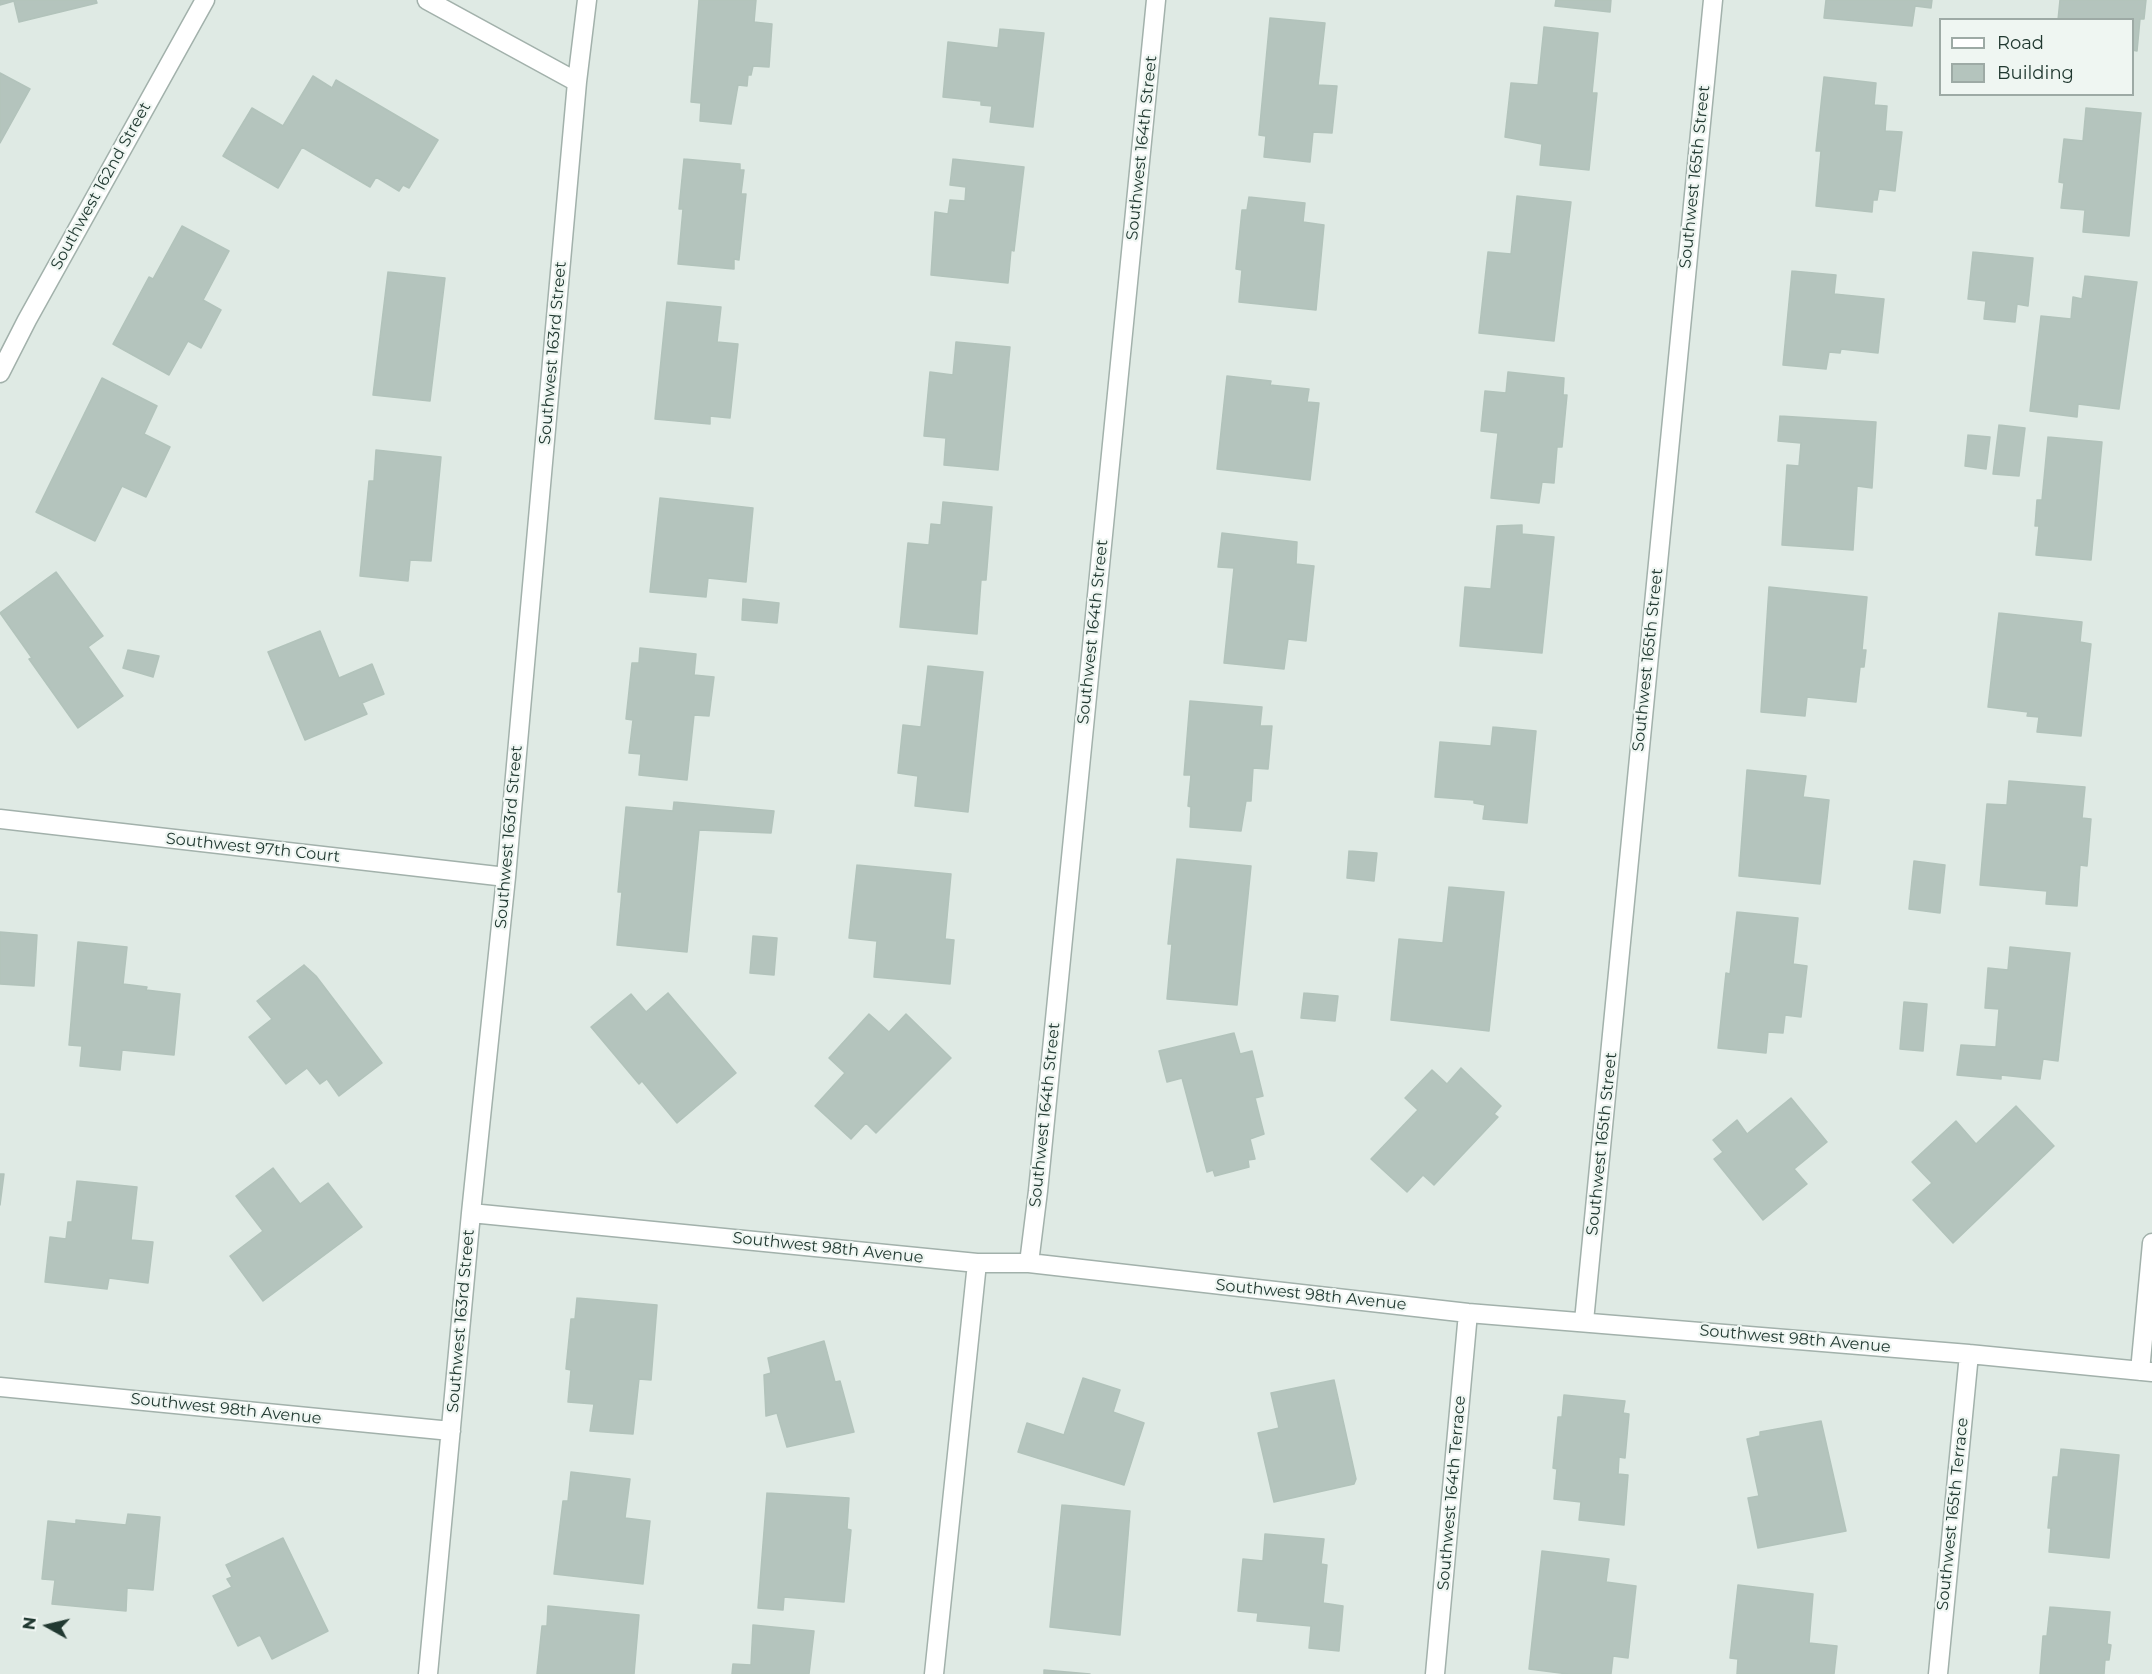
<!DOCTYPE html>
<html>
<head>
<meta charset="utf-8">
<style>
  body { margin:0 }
  #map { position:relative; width:2152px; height:1674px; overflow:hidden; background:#dfeae4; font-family:Montserrat,sans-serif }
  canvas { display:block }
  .legend { position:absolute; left:1939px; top:18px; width:195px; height:78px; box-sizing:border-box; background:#eff6f2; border:2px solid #9daaa5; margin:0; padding:8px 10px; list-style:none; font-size:18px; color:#213931 }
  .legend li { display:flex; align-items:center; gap:12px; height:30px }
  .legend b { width:30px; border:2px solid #9daaa5 }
  .north { position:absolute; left:18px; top:1596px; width:60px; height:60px; -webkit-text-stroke:4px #eff6f2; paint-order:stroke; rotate:278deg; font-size:16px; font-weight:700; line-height:24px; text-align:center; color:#213931 }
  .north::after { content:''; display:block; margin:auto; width:21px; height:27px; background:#213931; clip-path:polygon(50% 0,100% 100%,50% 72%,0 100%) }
</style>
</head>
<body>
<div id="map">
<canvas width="2152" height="1674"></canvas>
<ul class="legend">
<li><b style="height:8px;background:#fff"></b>Road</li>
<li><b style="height:16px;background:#b4c4bd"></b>Building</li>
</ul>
<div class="north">N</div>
</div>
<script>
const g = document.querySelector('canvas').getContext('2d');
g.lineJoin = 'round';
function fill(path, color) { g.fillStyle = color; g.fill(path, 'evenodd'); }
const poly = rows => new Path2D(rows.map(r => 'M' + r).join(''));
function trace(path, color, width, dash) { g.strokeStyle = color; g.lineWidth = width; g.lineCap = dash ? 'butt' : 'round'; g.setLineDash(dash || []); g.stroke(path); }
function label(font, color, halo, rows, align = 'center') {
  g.font = font + ' Montserrat,sans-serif'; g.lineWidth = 4.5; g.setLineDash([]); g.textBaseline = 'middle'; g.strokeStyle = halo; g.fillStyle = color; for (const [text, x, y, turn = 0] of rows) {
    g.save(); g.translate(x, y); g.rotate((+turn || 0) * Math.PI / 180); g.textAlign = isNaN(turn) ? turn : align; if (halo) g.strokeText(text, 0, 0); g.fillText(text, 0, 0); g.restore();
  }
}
const building = poly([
  [0,0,96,0,97,3,19,22,14,1,0,5,0,0],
  [699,0,756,0,754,22,772,24,769,67,753,66,751,75,748,75,747,86,738,85,731,124,700,121,701,103,691,102,699,0],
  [1556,0,1611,0,1610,12,1555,6,1556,0],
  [1826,0,1932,0,1931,8,1915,6,1912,26,1824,18,1826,0],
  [2060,0,2146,0,2144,19,2140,19,2137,51,2132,50,2132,20,2058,20,2060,0],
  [1270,18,1325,23,1318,85,1337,86,1332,133,1313,132,1310,162,1264,157,1266,136,1259,135,1270,18],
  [1544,27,1598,33,1592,93,1597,93,1589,170,1540,165,1542,144,1505,137,1511,83,1538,85,1544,27],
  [1000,29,1044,33,1033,127,990,122,992,106,981,105,981,101,943,97,948,42,998,48,1000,29],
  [0,73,30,89,0,143,0,73],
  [313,76,332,88,336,80,438,140,409,188,403,185,399,191,376,177,370,187,302,147,278,188,223,156,252,108,283,126,313,76],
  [1824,77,1876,83,1874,105,1887,106,1885,131,1902,132,1895,191,1879,189,1877,200,1873,200,1872,212,1816,206,1821,151,1816,151,1824,77],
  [2086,108,2141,113,2129,236,2083,232,2085,210,2061,208,2064,183,2059,182,2064,139,2083,141,2086,108],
  [684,159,740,164,740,170,744,170,741,194,746,194,739,260,734,259,734,269,678,264,683,209,679,209,684,159],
  [953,159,1024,167,1014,251,1011,250,1008,283,931,275,935,212,948,214,950,200,965,201,966,187,950,185,953,159],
  [1517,196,1571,202,1554,341,1479,333,1488,252,1511,254,1517,196],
  [1249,197,1305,203,1303,222,1324,225,1316,310,1239,302,1242,270,1236,269,1242,210,1247,210,1249,197],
  [182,226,229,251,203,300,221,310,201,348,188,341,169,375,113,344,149,277,153,279,182,226],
  [1973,252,2033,258,2028,306,2017,304,2015,322,1984,319,1986,301,1968,299,1973,252],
  [1792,271,1836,275,1834,294,1884,299,1878,353,1841,349,1840,353,1829,352,1826,369,1783,365,1792,271],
  [388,272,445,278,430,401,373,395,388,272],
  [2085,276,2137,282,2119,409,2078,404,2077,417,2030,411,2041,316,2071,319,2073,297,2082,299,2085,276],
  [667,302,721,307,717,342,738,344,730,418,710,416,710,424,655,419,667,302],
  [956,342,1010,347,998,470,944,465,946,438,924,436,930,372,953,375,956,342],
  [1508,372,1564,378,1563,395,1567,395,1562,447,1557,447,1554,483,1542,482,1539,503,1491,498,1498,433,1481,431,1485,391,1506,393,1508,372],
  [1227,376,1271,381,1270,385,1309,389,1307,402,1319,403,1310,480,1217,469,1227,376],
  [102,378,157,406,144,434,170,447,146,497,122,486,95,541,36,512,102,378],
  [1780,416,1876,422,1872,488,1857,486,1853,550,1782,545,1787,465,1799,466,1801,443,1778,441,1780,416],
  [1999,425,2025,428,2019,476,1993,474,1999,425],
  [1968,435,1990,437,1986,469,1965,466,1968,435],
  [2048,437,2102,442,2091,560,2036,555,2039,526,2035,526,2037,500,2042,500,2048,437],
  [376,450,441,457,431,561,410,560,408,581,360,576,369,481,374,481,376,450],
  [660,498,753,508,746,582,708,578,706,597,650,592,660,498],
  [943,502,992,507,986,580,981,580,977,634,900,627,908,543,929,545,931,524,941,525,943,502],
  [1522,525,1522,534,1554,537,1542,653,1460,646,1465,587,1491,589,1497,526,1522,525],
  [1222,533,1297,542,1296,564,1314,566,1306,641,1288,639,1284,669,1224,663,1234,568,1218,567,1222,533],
  [56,572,103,636,88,647,123,696,78,728,29,659,32,658,0,613,56,572],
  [1769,587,1867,597,1862,650,1866,650,1864,667,1860,667,1856,702,1807,697,1805,716,1761,712,1769,587],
  [743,599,779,603,777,623,742,620,743,599],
  [1999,613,2082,622,2080,642,2091,644,2081,736,2037,732,2039,717,2027,716,2028,712,1988,707,1999,613],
  [320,631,339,678,372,664,384,694,362,703,367,714,305,740,268,652,320,631],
  [640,648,696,654,694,675,714,677,709,716,694,715,687,780,639,775,641,754,629,753,633,720,626,719,632,663,639,663,640,648],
  [128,650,159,656,153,677,123,668,128,650],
  [928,666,983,672,968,812,915,806,918,776,898,773,903,725,921,727,928,666],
  [1190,701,1262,707,1260,726,1272,726,1268,769,1253,768,1251,801,1246,801,1241,831,1190,827,1191,807,1188,806,1191,775,1184,775,1190,701],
  [1493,727,1536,731,1527,823,1483,819,1485,805,1474,803,1474,800,1435,797,1440,742,1491,746,1493,727],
  [1747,770,1806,776,1803,797,1829,800,1820,884,1739,876,1747,770],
  [2009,781,2085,787,2082,818,2091,819,2087,866,2080,865,2077,906,2046,904,2047,891,1980,885,1987,804,2007,805,2009,781],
  [674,802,774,811,771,833,699,830,687,952,617,945,622,892,618,892,626,807,673,811,674,802],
  [1349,851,1377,853,1374,881,1347,878,1349,851],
  [1177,859,1251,866,1237,1005,1167,999,1172,944,1168,944,1177,859],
  [1914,861,1945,865,1940,913,1909,909,1914,861],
  [857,865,951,874,945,939,954,940,950,984,874,977,877,941,849,938,857,865],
  [1449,887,1504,892,1489,1031,1391,1020,1399,939,1443,943,1449,887],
  [1737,912,1798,918,1793,964,1807,966,1801,1017,1785,1015,1783,1033,1768,1032,1766,1053,1718,1048,1726,973,1730,974,1737,912],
  [0,932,37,935,34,986,0,984,0,932],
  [753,936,777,938,774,975,750,973,753,936],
  [78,942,127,947,123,984,147,987,146,990,180,994,174,1055,122,1050,120,1070,80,1066,82,1046,69,1045,78,942],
  [2010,947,2070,953,2058,1061,2043,1059,2040,1079,2001,1075,2001,1079,1957,1075,1961,1045,1996,1047,1999,1009,1985,1008,1988,968,2008,970,2010,947],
  [304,965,316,976,382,1063,339,1096,327,1079,320,1084,307,1068,286,1084,249,1037,272,1019,257,1001,304,965],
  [668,993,736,1073,677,1123,642,1081,639,1084,591,1027,631,994,646,1012,668,993],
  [1304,993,1338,996,1335,1021,1301,1018,1304,993],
  [1904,1002,1927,1004,1923,1051,1900,1049,1904,1002],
  [869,1014,889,1032,906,1014,951,1058,876,1133,866,1123,851,1139,815,1106,845,1073,829,1058,869,1014],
  [1234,1033,1240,1054,1252,1051,1263,1096,1255,1098,1264,1134,1250,1139,1255,1159,1248,1160,1249,1167,1215,1176,1213,1170,1207,1172,1182,1078,1167,1082,1159,1051,1234,1033],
  [1461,1068,1501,1106,1494,1114,1498,1117,1434,1185,1423,1175,1407,1192,1371,1159,1418,1110,1405,1098,1432,1070,1447,1084,1461,1068],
  [1791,1098,1827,1142,1794,1169,1807,1184,1763,1220,1714,1159,1723,1152,1713,1140,1737,1120,1747,1134,1791,1098],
  [2016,1106,2054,1146,1953,1243,1913,1200,1932,1183,1912,1162,1956,1121,1976,1144,2016,1106],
  [273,1168,300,1204,328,1183,362,1227,263,1301,230,1256,263,1231,236,1196,273,1168],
  [0,1174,4,1174,0,1205,0,1174],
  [77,1181,137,1187,131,1240,153,1242,148,1283,109,1278,107,1289,45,1282,50,1237,66,1239,68,1222,72,1222,77,1181],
  [577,1298,657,1305,651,1380,639,1379,633,1434,590,1431,594,1404,568,1402,571,1370,566,1369,571,1319,575,1319,577,1298],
  [824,1341,835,1382,840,1381,854,1432,787,1447,777,1413,766,1416,764,1375,771,1373,768,1358,824,1341],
  [1083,1378,1120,1390,1113,1412,1144,1423,1124,1485,1018,1452,1027,1423,1064,1435,1083,1378],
  [1334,1380,1356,1479,1354,1484,1274,1502,1258,1433,1279,1428,1271,1393,1334,1380],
  [1564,1395,1625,1401,1623,1413,1629,1414,1625,1458,1619,1457,1618,1474,1628,1475,1624,1525,1579,1520,1581,1502,1554,1499,1557,1469,1553,1468,1558,1417,1562,1417,1564,1395],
  [1821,1421,1846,1531,1758,1548,1748,1498,1759,1496,1747,1439,1760,1436,1760,1432,1821,1421],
  [2061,1449,2119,1455,2109,1558,2049,1552,2051,1528,2048,1528,2053,1477,2058,1477,2061,1449],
  [571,1472,630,1479,625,1518,650,1521,643,1584,554,1574,563,1501,568,1501,571,1472],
  [767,1493,849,1498,847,1529,851,1530,844,1602,784,1597,783,1610,758,1608,767,1493],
  [1062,1505,1130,1511,1120,1635,1050,1627,1062,1505],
  [128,1514,160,1517,153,1590,127,1588,126,1611,52,1604,55,1580,42,1579,48,1521,76,1524,76,1520,126,1525,128,1514],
  [1265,1534,1324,1539,1321,1564,1327,1565,1323,1603,1343,1606,1339,1651,1309,1648,1311,1626,1257,1621,1258,1613,1238,1611,1243,1559,1263,1561,1265,1534],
  [283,1538,328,1631,272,1659,260,1635,238,1646,213,1596,232,1587,227,1579,232,1577,226,1565,283,1538],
  [1542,1551,1609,1559,1606,1582,1636,1586,1628,1658,1613,1656,1611,1674,1568,1674,1529,1669,1542,1551],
  [1738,1585,1813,1594,1809,1643,1837,1646,1834,1674,1737,1674,1738,1659,1730,1658,1738,1585],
  [548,1606,639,1615,634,1674,537,1674,542,1626,547,1626,548,1606],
  [2050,1607,2110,1612,2107,1644,2111,1645,2109,1660,2105,1660,2104,1674,2040,1674,2043,1636,2047,1636,2050,1607],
  [753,1625,814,1631,809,1674,732,1674,733,1664,751,1665,753,1625],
  [1044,1670,1090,1674,1044,1674,1044,1670]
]);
const street = poly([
  [427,0,577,82],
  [0,373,27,320,205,0],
  [0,819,506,877],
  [471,1213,977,1263,1029,1263,1468,1313,1969,1354,2152,1372],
  [1029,1263,1038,1191,1156,0],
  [1584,1321,1713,0],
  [2140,1371,2152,1243],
  [0,1387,451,1431],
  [428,1674,471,1213,506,877,577,82,587,0],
  [934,1674,977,1263],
  [1435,1674,1468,1313],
  [1938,1674,1969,1354]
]);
const streetNames = [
  ["Southwest 164th Street",1142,148,-84],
  ["Southwest 165th Street",1695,177,-84],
  ["Southwest 162nd Street",101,186,-61],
  ["Southwest 163rd Street",553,353,-85],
  ["Southwest 164th Street",1093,632,-84],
  ["Southwest 165th Street",1648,660,-84],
  ["Southwest 163rd Street",509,837,-85],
  ["Southwest 97th Court",253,848,6],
  ["Southwest 164th Street",1045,1115,-84],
  ["Southwest 165th Street",1602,1144,-84],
  ["Southwest 98th Avenue",828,1248,6],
  ["Southwest 98th Avenue",1311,1295,6],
  ["Southwest 163rd Street",461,1321,-85],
  ["Southwest 98th Avenue",1795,1339,5],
  ["Southwest 98th Avenue",226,1409,6],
  ["Southwest 164th Terrace",1452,1493,-85],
  ["Southwest 165th Terrace",1953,1514,-84]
];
fill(building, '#b4c4bd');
trace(building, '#b2c3bb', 1.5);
trace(street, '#a2b1ab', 21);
trace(street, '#fff', 18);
label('16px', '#213931', '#eff6f2', streetNames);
</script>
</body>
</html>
